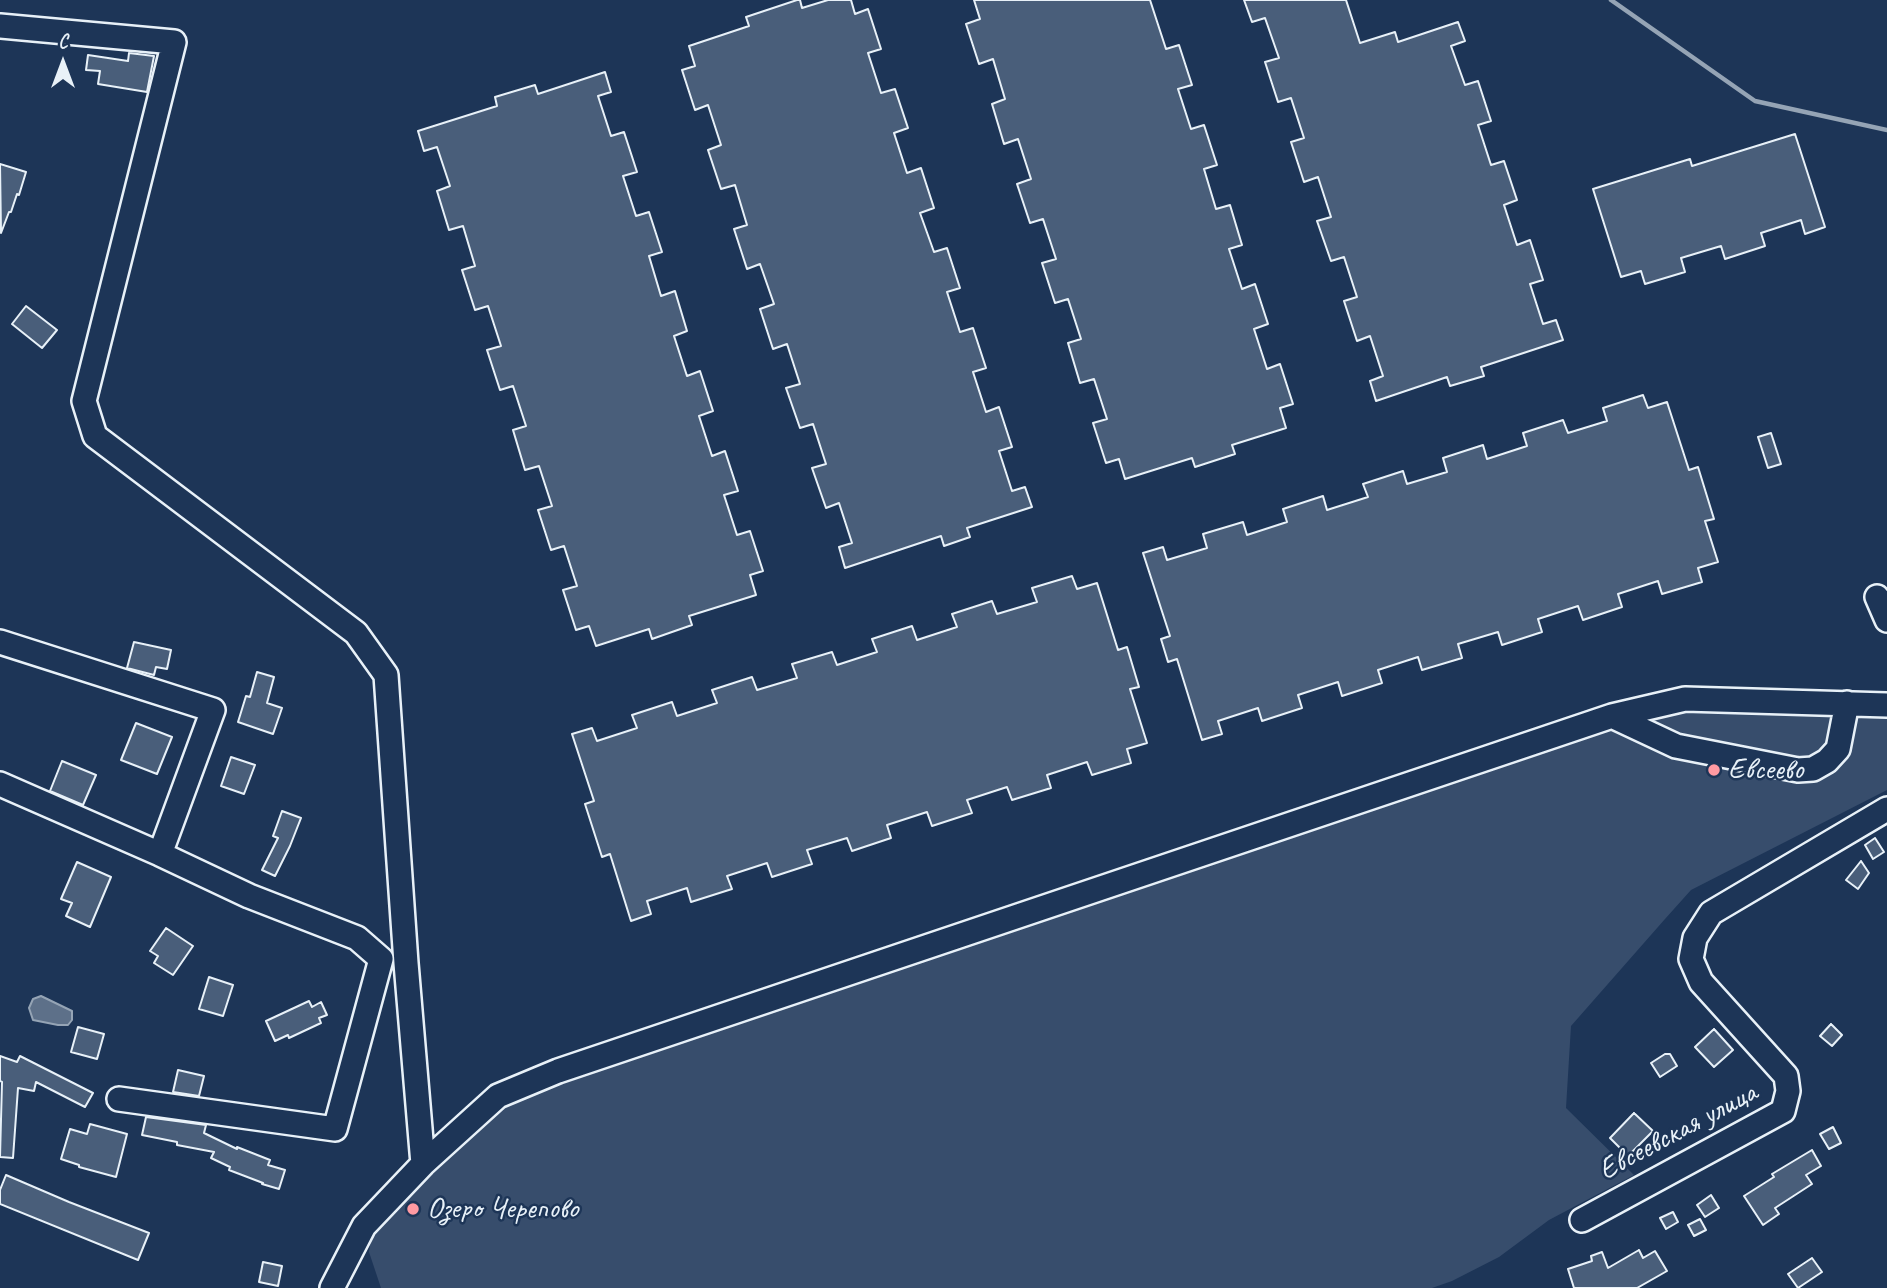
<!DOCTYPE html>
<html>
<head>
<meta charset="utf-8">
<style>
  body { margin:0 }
  #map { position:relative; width:1887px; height:1288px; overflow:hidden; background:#1d3557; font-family:Caveat,sans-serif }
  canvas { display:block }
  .north { position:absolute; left:28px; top:28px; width:70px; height:70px; -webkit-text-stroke:5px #1d3557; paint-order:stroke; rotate:0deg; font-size:19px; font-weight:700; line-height:28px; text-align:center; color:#e8f1f8 }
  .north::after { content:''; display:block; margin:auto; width:24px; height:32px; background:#e8f1f8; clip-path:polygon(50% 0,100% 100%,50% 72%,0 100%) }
</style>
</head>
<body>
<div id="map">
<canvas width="1887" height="1288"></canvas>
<div class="north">С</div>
</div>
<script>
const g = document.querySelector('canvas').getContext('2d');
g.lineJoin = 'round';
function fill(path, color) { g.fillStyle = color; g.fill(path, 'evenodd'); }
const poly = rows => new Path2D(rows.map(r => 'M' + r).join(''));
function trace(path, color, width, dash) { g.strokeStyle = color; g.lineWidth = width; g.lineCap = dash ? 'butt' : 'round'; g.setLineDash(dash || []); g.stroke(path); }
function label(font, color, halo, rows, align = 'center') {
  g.font = font + ' Caveat,sans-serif'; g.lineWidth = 5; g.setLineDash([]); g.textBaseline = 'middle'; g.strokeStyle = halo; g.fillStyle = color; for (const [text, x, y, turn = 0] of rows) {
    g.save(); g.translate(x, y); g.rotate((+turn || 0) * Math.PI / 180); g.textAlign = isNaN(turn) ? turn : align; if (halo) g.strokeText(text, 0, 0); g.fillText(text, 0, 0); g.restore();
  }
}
const green = poly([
  [1677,707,1887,712,1887,790,1691,890,1665,919,1571,1026,1566,1108,1634,1175,1549,1220,1499,1257,1452,1281,1432,1288,381,1288,369,1252,372,1232,483,1108]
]);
const water = poly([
  [41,996,72,1011,72,1020,68,1025,58,1025,33,1020,29,1008,33,999,41,996]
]);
const stream = poly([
  [1611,0,1755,101,1887,130]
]);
const building = poly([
  [797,0,800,0,802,8,828,0,851,0,855,14,868,9,881,49,868,53,881,93,895,89,908,128,894,133,907,173,921,168,934,208,920,213,934,252,947,248,960,288,947,292,960,332,973,328,986,368,973,372,986,412,999,407,1012,447,999,451,1012,491,1025,487,1032,507,967,528,970,537,944,546,941,536,845,568,839,547,852,543,839,503,826,508,812,468,826,464,813,424,800,428,786,388,800,384,787,344,773,349,760,309,774,304,760,264,747,269,734,229,747,225,735,185,721,189,708,150,721,145,708,105,695,110,682,70,695,66,689,46,749,26,746,17,797,0],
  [974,0,1150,0,1166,49,1179,45,1192,85,1178,89,1191,129,1204,125,1217,165,1204,169,1216,209,1230,205,1242,245,1229,249,1242,289,1255,284,1268,324,1254,329,1267,369,1280,364,1293,404,1280,408,1286,428,1232,445,1235,454,1195,467,1192,458,1125,479,1119,459,1106,463,1093,423,1107,419,1094,379,1080,383,1068,343,1081,339,1068,299,1055,303,1042,263,1056,259,1043,219,1030,223,1017,184,1031,179,1018,139,1004,144,992,104,1005,99,993,59,979,64,966,24,980,19,974,0],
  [1244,0,1346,0,1360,43,1395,32,1398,42,1458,22,1465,41,1451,46,1465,85,1478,81,1491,121,1478,125,1491,165,1504,161,1517,200,1504,205,1517,245,1530,240,1543,280,1530,284,1543,324,1556,320,1563,340,1481,367,1484,376,1450,386,1447,377,1376,401,1370,381,1383,376,1370,336,1357,341,1344,301,1357,297,1344,257,1331,261,1317,221,1331,217,1318,177,1304,182,1291,142,1304,138,1291,98,1278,102,1265,62,1279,58,1265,18,1252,22,1244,0],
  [129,53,154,56,147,92,98,84,100,71,86,70,88,55,128,61,129,53],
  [605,72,611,92,598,96,611,136,624,132,637,172,623,176,636,216,649,212,662,252,649,256,661,296,675,291,687,331,674,336,687,376,700,371,713,411,699,416,712,456,725,451,738,491,724,495,737,535,750,531,763,571,750,575,756,595,689,616,692,625,652,639,649,629,596,646,589,626,576,630,563,590,577,586,564,546,551,550,538,510,552,506,539,466,525,470,513,430,526,426,513,386,500,390,487,350,501,346,488,306,475,310,462,270,475,266,463,226,449,230,437,191,450,186,437,147,424,151,418,131,497,106,495,97,535,85,538,94,605,72],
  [1795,134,1825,227,1805,234,1801,220,1761,233,1765,246,1725,259,1721,246,1681,258,1685,272,1645,284,1641,271,1621,277,1593,189,1690,159,1692,166,1795,134],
  [0,164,26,172,19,195,17,194,11,212,9,212,1,233,0,164],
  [26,306,57,330,42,348,12,324,26,306],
  [1643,395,1648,408,1667,402,1689,470,1698,467,1714,519,1705,521,1718,562,1698,568,1702,582,1662,594,1658,581,1618,594,1622,607,1583,620,1578,606,1538,619,1542,632,1502,645,1498,632,1458,644,1462,658,1422,670,1418,657,1378,670,1382,683,1342,696,1338,682,1298,695,1302,708,1262,721,1258,708,1218,721,1222,734,1202,740,1177,659,1168,662,1161,639,1170,636,1143,553,1163,547,1167,560,1207,548,1203,534,1243,522,1247,535,1287,522,1283,509,1323,496,1327,510,1368,497,1363,484,1403,471,1407,484,1447,472,1443,458,1483,445,1487,459,1527,446,1523,433,1563,420,1568,433,1607,421,1603,408,1643,395],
  [1771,433,1781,464,1768,468,1758,437,1771,433],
  [1072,576,1077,589,1097,583,1118,650,1127,647,1139,687,1130,689,1147,743,1127,749,1131,763,1092,775,1087,762,1047,775,1051,788,1012,800,1007,787,967,800,972,813,932,826,927,812,887,825,891,838,852,851,847,838,807,850,812,864,772,877,767,863,727,876,732,889,691,902,687,888,647,901,651,914,631,921,610,854,602,857,585,804,594,801,572,734,592,728,597,741,637,728,632,715,672,702,677,716,717,703,712,690,752,677,757,690,797,678,792,664,832,652,837,665,877,652,872,639,912,626,917,640,957,627,952,614,992,601,997,614,1037,602,1032,588,1072,576],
  [134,642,171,650,167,669,156,667,154,675,127,668,134,642],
  [257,672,274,677,267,703,282,708,273,734,238,722,246,696,250,697,257,672],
  [136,723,172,737,157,774,121,760,136,723],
  [231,757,255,765,244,794,221,786,231,757],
  [62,761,96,775,83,805,50,791,62,761],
  [282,811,301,818,290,846,275,876,262,870,278,838,273,836,282,811],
  [1875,838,1884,852,1873,859,1865,845,1875,838],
  [1861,861,1869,873,1858,889,1846,880,1861,861],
  [77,862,111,877,90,927,66,916,72,903,61,899,77,862],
  [166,928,193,946,173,975,154,963,158,956,150,951,166,928],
  [209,977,233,985,223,1016,199,1009,209,977],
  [309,1001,312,1007,321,1002,327,1015,319,1018,321,1023,289,1038,288,1035,275,1041,266,1021,309,1001],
  [1831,1024,1842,1035,1832,1046,1820,1036,1831,1024],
  [78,1027,104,1034,97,1059,71,1052,78,1027],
  [1714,1029,1733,1050,1714,1067,1695,1047,1714,1029],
  [1665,1054,1670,1054,1677,1066,1660,1077,1651,1063,1665,1054],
  [0,1056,17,1062,20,1056,93,1093,85,1107,36,1082,34,1091,18,1088,13,1158,0,1157,2,1082,0,1081,0,1056],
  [178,1070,204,1076,199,1096,173,1092,178,1070],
  [1634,1113,1653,1131,1628,1156,1610,1138,1634,1113],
  [146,1117,206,1125,204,1133,237,1149,237,1147,270,1160,268,1165,285,1170,279,1189,262,1184,263,1183,229,1170,230,1167,211,1158,214,1152,177,1145,177,1142,142,1135,146,1117],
  [90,1124,127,1134,116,1177,79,1167,79,1165,61,1159,70,1129,87,1134,90,1124],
  [1833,1127,1841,1143,1829,1149,1820,1134,1833,1127],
  [1812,1150,1821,1166,1806,1175,1812,1184,1775,1208,1779,1214,1763,1225,1744,1196,1774,1177,1772,1174,1812,1150],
  [6,1175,69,1202,149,1233,138,1260,0,1204,0,1190,6,1175],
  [1711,1195,1719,1208,1705,1217,1697,1205,1711,1195],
  [1673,1212,1678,1222,1666,1229,1660,1218,1673,1212],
  [1700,1219,1706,1230,1694,1236,1688,1225,1700,1219],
  [1639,1250,1643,1258,1655,1251,1667,1271,1637,1288,1574,1288,1568,1269,1592,1261,1591,1256,1602,1252,1608,1268,1639,1250],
  [1812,1258,1822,1272,1798,1288,1788,1274,1812,1258],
  [263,1262,282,1266,278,1286,259,1282,263,1262]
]);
const minor = poly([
  [0,26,174,42,84,401,95,436,356,633,386,675,406,963,423,1164],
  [1877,597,1887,620],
  [0,642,213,710,160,854,0,784],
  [1612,716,1676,746,1798,770,1813,769,1827,761,1838,749,1847,703],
  [119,1099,335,1129,381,959,357,938,249,896,160,854],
  [1582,1220,1783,1111,1788,1091,1786,1076,1701,982,1691,959,1695,938,1711,913,1887,809],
  [332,1288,364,1226,423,1164,498,1096,558,1071,1612,716,1685,699,1887,705]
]);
const markers = [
  [1714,770,7,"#ff9aa2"],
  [413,1209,7,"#ff9aa2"]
];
const poiNames = [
  ["Евсеево",1728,770],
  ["Озеро Черепово",427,1209]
];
const streetNames = [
  ["Евсеевская улица",1678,1132,-28]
];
fill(green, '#374d6c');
fill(water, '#5d7089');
trace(water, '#95a4b5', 2);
trace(stream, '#95a4b5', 4.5);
fill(building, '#495e7a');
trace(building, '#e8f1f8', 2);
trace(minor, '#e8f1f8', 28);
trace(minor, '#1d3557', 23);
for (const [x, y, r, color] of markers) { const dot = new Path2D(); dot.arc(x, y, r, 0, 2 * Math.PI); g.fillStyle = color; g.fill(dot); trace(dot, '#1d3557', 2.5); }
label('30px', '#e8f1f8', '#1d3557', poiNames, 'left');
label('30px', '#e8f1f8', '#1d3557', streetNames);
</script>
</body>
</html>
